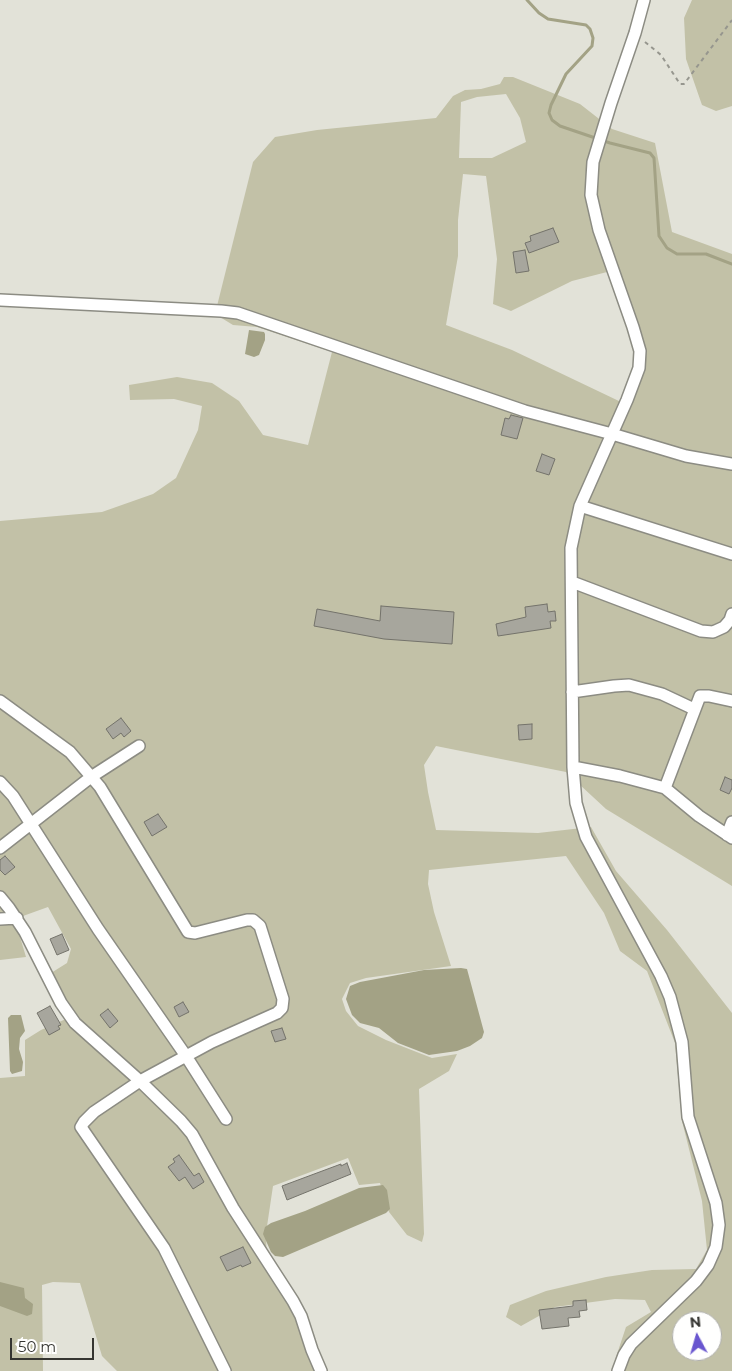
<!DOCTYPE html>
<html>
<head>
<meta charset="utf-8">
<style>
  body { margin:0 }
  #map { position:relative; width:732px; height:1371px; overflow:hidden; background:#e2e2d8; font-family:Montserrat,sans-serif }
  canvas { display:block }
  .north { position:absolute; left:672px; top:1311px; width:50px; height:50px; box-sizing:border-box; background:#fffffe; border:1px solid #aeaeac; border-radius:50%; rotate:354deg; font-size:14px; font-weight:700; line-height:20px; text-align:center; color:#353531 }
  .north::after { content:''; display:block; margin:auto; width:18px; height:22px; background:#6956cf; clip-path:polygon(50% 0,100% 100%,50% 72%,0 100%) }
  .scale { position:absolute; left:10px; top:1338px; width:84px; height:22px; box-sizing:border-box; border:2px solid #353531; border-top:0; padding-left:6px; font-size:15px; line-height:18px; white-space:nowrap; color:#353531; -webkit-text-stroke:4px #fffffe; paint-order:stroke }
</style>
</head>
<body>
<div id="map">
<canvas width="732" height="1371"></canvas>
<div class="north">N</div>
<div class="scale">50 m</div>
</div>
<script>
const g = document.querySelector('canvas').getContext('2d');
g.lineJoin = 'round';
function fill(path, color) { g.fillStyle = color; g.fill(path, 'evenodd'); }
const poly = rows => new Path2D(rows.map(r => 'M' + r).join(''));
function trace(path, color, width, dash) { g.strokeStyle = color; g.lineWidth = width; g.lineCap = dash ? 'butt' : 'round'; g.setLineDash(dash || []); g.stroke(path); }
const green = poly([
  [692,0,732,0,732,106,716,111,702,105,686,59,684,18],
  [504,77,513,77,580,104,612,129,655,143,672,232,732,254,732,886,606,809,566,772,436,746,424,765,428,792,436,830,538,833,591,827,616,871,667,930,732,1013,732,1371,614,1371,615,1360,626,1327,651,1312,645,1300,615,1299,555,1307,521,1326,506,1317,510,1305,546,1291,606,1277,652,1270,696,1269,707,1250,702,1201,682,1121,675,1043,647,971,620,951,604,913,566,856,429,870,428,884,434,912,451,966,366,978,350,983,342,999,346,1011,358,1026,386,1040,432,1058,457,1054,449,1071,419,1089,424,1234,422,1242,407,1235,389,1212,380,1183,359,1185,348,1158,273,1186,266,1233,267,1271,295,1316,315,1371,117,1371,102,1356,80,1283,53,1282,42,1285,43,1371,0,1371,0,1078,25,1076,25,1040,41,1030,75,1015,51,973,67,963,71,949,48,907,23,916,20,937,26,957,0,960,0,521,102,512,153,494,176,478,198,430,202,406,174,399,130,400,129,385,177,377,212,383,239,401,263,435,308,445,332,352,257,327,233,325,215,314,253,162,275,137,317,130,436,118,453,96,465,90,481,89,500,84],
  [506,94,520,118,526,142,492,158,459,158,461,102,477,97],
  [463,174,486,176,497,259,493,304,511,311,572,281,607,272,626,324,634,351,634,367,621,402,512,350,446,325,458,256,458,220],
  [682,1321,712,1321,712,1351,682,1351]
]);
const water = poly([
  [249,330,264,332,265,334,265,340,259,355,254,357,245,354],
  [461,968,467,969,484,1032,482,1038,470,1046,457,1051,429,1055,398,1043,379,1028,360,1023,352,1015,346,999,350,986,360,982,424,970],
  [11,1015,21,1015,25,1031,20,1038,19,1049,23,1062,22,1071,12,1074,10,1071,8,1018],
  [383,1185,387,1190,390,1209,386,1213,283,1257,275,1256,271,1252,263,1234,265,1227,271,1223,305,1211,359,1188],
  [0,1282,24,1288,25,1298,33,1304,32,1314,27,1316,0,1306]
]);
const stream = poly([
  [527,0,539,13,548,19,586,25,590,29,593,38,592,46,566,74,551,105,549,113,552,120,560,126,610,143,650,153,654,158,659,236,667,248,677,254,706,254,732,264]
]);
const building = poly([
  [553,228,559,242,529,253,525,243,531,241,530,236,553,228],
  [525,250,529,271,516,273,513,252,525,250],
  [511,415,523,418,517,439,501,435,505,418,509,419,511,415],
  [542,454,555,459,549,475,536,471,542,454],
  [547,604,548,612,555,611,556,621,550,621,551,628,498,636,496,624,526,617,525,607,547,604],
  [381,606,454,612,452,644,384,639,314,626,317,609,380,621,381,606],
  [121,718,131,731,124,737,121,733,113,739,106,729,121,718],
  [532,724,532,739,519,740,518,725,532,724],
  [725,777,732,780,732,788,729,794,720,790,725,777],
  [158,814,167,827,152,836,144,822,158,814],
  [5,856,15,867,5,875,0,870,0,860,5,856],
  [62,934,69,950,57,955,50,939,62,934],
  [183,1002,189,1012,179,1017,174,1007,183,1002],
  [50,1006,61,1025,58,1026,60,1029,49,1035,37,1013,50,1006],
  [108,1009,118,1021,110,1028,100,1015,108,1009],
  [282,1028,286,1039,275,1042,271,1031,282,1028],
  [179,1155,194,1176,199,1173,204,1182,193,1189,185,1177,179,1181,168,1167,175,1162,173,1159,179,1155],
  [347,1163,351,1174,287,1200,282,1186,341,1164,341,1166,347,1163],
  [243,1247,251,1263,242,1267,241,1265,227,1271,220,1257,243,1247],
  [586,1300,587,1310,579,1311,580,1317,568,1318,569,1326,542,1329,539,1310,573,1306,573,1301,586,1300]
]);
const path = poly([
  [645,42,661,55,680,84,684,84,732,20]
]);
const minor = poly([
  [0,300,221,311,238,313,525,411,612,434,686,456,732,464],
  [580,506,732,554],
  [572,582,701,631,713,632,724,627,730,620,732,614],
  [572,692,614,686,629,685,662,694,694,709],
  [0,701,70,752,100,787,188,932,195,933,247,920,253,920,260,926,283,999,282,1008,277,1013,212,1042,140,1081,94,1112,84,1122,81,1127,164,1248,225,1371],
  [573,767,620,776,665,788,699,816,732,838],
  [0,782,13,796,98,929,186,1056,226,1119],
  [665,788,700,696,709,696,732,701],
  [727,835,732,822],
  [0,848,91,777,139,746],
  [0,897,9,908,25,932,61,1003,75,1023,140,1081,181,1121,192,1134,233,1208,293,1301,301,1316,312,1350,321,1371],
  [0,919,17,918],
  [618,1371,624,1355,631,1344,696,1281,708,1265,716,1247,719,1225,716,1203,688,1117,682,1042,670,997,661,976,586,837,576,803,573,767,571,548,580,506,627,400,639,368,640,351,633,327,599,230,591,195,593,162,611,103,635,33,644,0]
]);
fill(green, '#c2c1a7');
fill(water, '#a3a285');
trace(stream, '#a3a285', 3);
fill(building, '#a7a69d');
trace(building, '#74736b', 1);
trace(minor, '#8c8c83', 14);
trace(path, '#96968e', 2, [4, 4]);
trace(minor, '#fff', 11);
</script>
</body>
</html>
